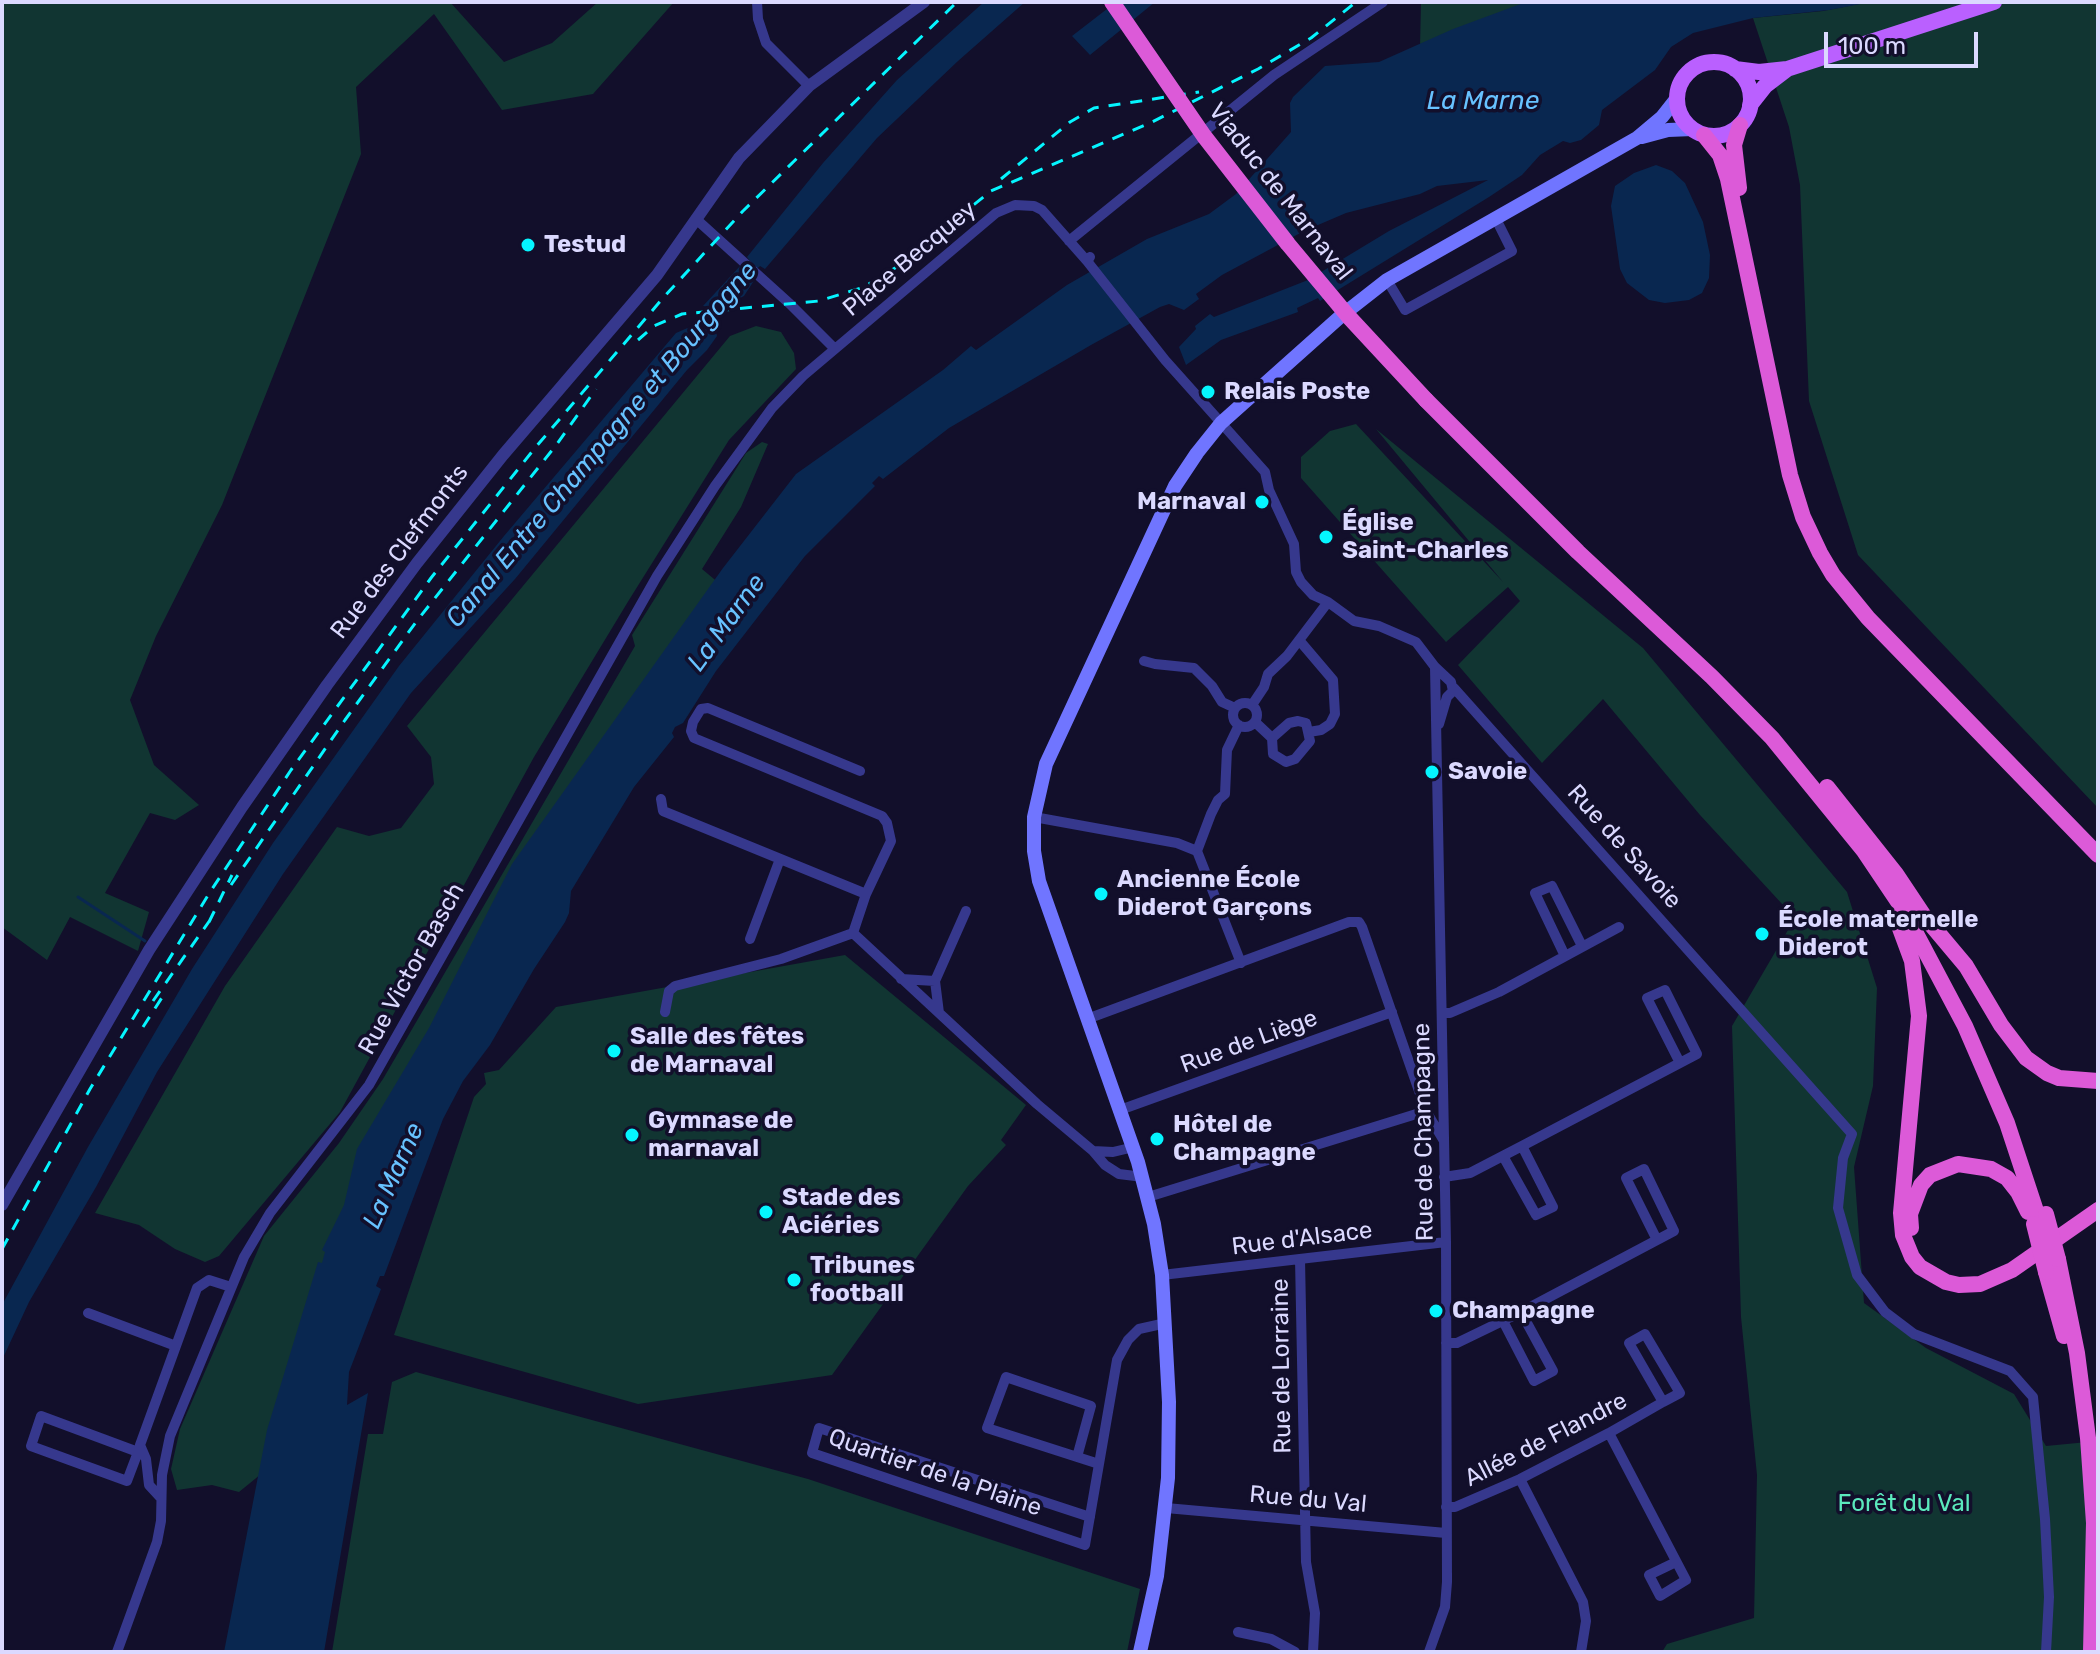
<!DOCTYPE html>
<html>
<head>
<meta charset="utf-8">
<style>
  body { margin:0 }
  #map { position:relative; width:2100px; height:1654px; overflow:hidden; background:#120f2b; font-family:Rubik,sans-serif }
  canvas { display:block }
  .frame { position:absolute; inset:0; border:4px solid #dbd9ff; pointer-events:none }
  .scale { position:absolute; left:1824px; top:32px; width:154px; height:36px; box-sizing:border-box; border:4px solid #dbd9ff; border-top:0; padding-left:10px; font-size:24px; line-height:28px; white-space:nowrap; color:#dbd9ff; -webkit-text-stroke:6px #120f2b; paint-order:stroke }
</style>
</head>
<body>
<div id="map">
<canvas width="2100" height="1654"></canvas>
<div class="frame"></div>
<div class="scale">100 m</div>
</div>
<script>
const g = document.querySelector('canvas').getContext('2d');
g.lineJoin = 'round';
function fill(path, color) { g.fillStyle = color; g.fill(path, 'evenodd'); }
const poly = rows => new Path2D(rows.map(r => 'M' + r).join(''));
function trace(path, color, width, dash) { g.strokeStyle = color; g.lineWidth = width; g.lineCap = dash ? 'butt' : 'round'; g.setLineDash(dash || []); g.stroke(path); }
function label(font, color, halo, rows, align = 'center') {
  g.font = font + ' Rubik,sans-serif'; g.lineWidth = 7; g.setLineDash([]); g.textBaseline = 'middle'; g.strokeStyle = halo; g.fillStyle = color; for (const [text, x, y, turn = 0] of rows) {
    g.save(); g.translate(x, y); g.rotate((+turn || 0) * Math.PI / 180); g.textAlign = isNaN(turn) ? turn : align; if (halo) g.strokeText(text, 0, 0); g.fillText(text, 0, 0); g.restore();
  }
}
const green = poly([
  [2,2,450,2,504,62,552,43,598,2,674,2,593,94,502,110,434,14,356,87,361,154,222,505,156,636,130,700,154,765,199,805,175,820,150,813,105,893,149,912,138,951,70,917,47,960,2,927],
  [1425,2,1569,2,1420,47,1421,3],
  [1869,2,2098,2,2098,808,1858,555,1809,401,1800,185,1789,127,1753,18,1823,11],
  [756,326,781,332,794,353,796,369,729,440,629,600,534,757,340,1112,219,1256,205,1262,175,1249,139,1225,95,1213,225,986,337,827,369,836,401,828,434,784,431,757,407,726,730,336],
  [1356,424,1503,582,1376,429,1643,648,1847,892,1877,988,1873,1086,1854,1167,1864,1303,1926,1348,2014,1394,2046,1446,2098,1441,2098,1652,1662,1652,1667,1644,1754,1618,1757,1475,1741,1317,1732,1026,1795,918,1700,815,1603,699,1542,763,1458,665,1520,601,1508,587,1446,642,1301,478,1301,457,1330,431],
  [762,442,768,444,741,507,702,569,720,584,596,761,266,1470,239,1492,212,1485,177,1490,171,1469,180,1429,264,1236,339,1143,383,1079,635,646,632,635,746,453],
  [845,955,1026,1105,1001,1140,1006,1145,968,1186,832,1375,638,1404,394,1335,474,1097,486,1084,484,1073,499,1070,556,1007],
  [416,1372,808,1479,1140,1589,1127,1652,332,1652,368,1434,383,1434,392,1382]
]);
const water = poly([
  [984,2,1025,2,958,61,877,138,765,269,760,266,751,274,755,279,744,296,734,301,730,300,713,318,717,336,707,350,687,370,515,579,411,693,283,874,157,1072,96,1187,29,1302,2,1360,2,1305,88,1147,192,969,273,843,399,666,504,536,676,333,699,323,712,307,703,306,741,265,751,262,747,257,823,163,897,80],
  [1116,2,1155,2,1090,55,1072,36],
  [1526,2,1871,2,1829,10,1753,18,1693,33,1671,47,1655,70,1602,110,1599,125,1581,140,1570,143,1563,141,1540,155,1522,175,1489,197,1320,301,1318,298,1297,308,1298,312,1221,340,1186,365,1179,347,1196,329,1195,326,1210,314,1214,317,1308,280,1389,231,1488,180,1437,186,1420,194,1346,213,1304,231,1222,275,1196,294,1199,299,1184,310,1169,304,1160,307,1091,345,949,428,883,479,879,476,872,483,875,486,805,556,716,671,683,723,675,727,672,733,674,737,634,787,571,891,569,913,565,922,534,969,490,1045,463,1081,443,1119,384,1276,380,1276,376,1286,381,1289,349,1372,347,1405,368,1393,324,1652,224,1652,267,1430,318,1262,322,1263,325,1252,322,1250,344,1205,357,1149,429,1028,512,864,723,568,796,474,943,370,971,346,976,350,1067,285,1147,239,1209,214,1236,194,1291,132,1290,103,1293,97,1325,66,1379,62,1453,29],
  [1656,165,1672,171,1685,183,1703,222,1710,255,1709,278,1702,293,1689,300,1665,303,1649,300,1627,283,1620,269,1611,206,1615,186,1634,173]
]);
const stream = poly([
  [78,897,145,941]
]);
const minor = poly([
  [757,2,758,19,766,43,809,86],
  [696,219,790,304,834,348],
  [1069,241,1274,75,1383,2],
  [1087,261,1165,360,1265,472,1269,490,1294,544,1296,572,1301,582,1313,595,1328,602,1354,621,1379,626,1416,642,1435,667,1451,682,1453,691,1447,697,1439,724],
  [1387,280,1405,310,1512,251,1495,217],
  [1299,640,1333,680,1335,714,1330,724,1321,730,1309,732],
  [1144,661,1155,664,1194,668,1212,686,1222,702,1235,708],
  [1454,688,1852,1134,1843,1158,1838,1208,1857,1275,1885,1312,1914,1334,2010,1371,2033,1397,2045,1519,2049,1597,2046,1652],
  '1233 715a12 12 0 1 1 24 0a12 12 0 1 1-24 0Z',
  [1252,705,1264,687,1268,674,1287,656,1328,602],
  [1255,722,1272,738,1273,754,1286,762,1295,759,1310,741,1306,723,1298,721,1289,723,1272,738],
  [1239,725,1227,750,1225,794,1218,800,1211,814,1197,851,1241,963],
  [661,799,663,811,866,894],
  [1034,817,1177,843,1197,851],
  [853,933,866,894,891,841,887,823,882,816,694,738,691,731,693,722,701,709,708,708,860,771],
  [853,933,1037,1104,1093,1151,1105,1165,1119,1174,1143,1177],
  [750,939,780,859],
  [1565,956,1535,893,1552,886,1582,946],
  [901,979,935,981,966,911],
  [935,981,939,1013],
  [665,1012,669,991,675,986,781,959,853,933],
  [1442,1013,1450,1013,1499,992,1619,927],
  [1087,1019,1349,922,1359,922,1362,927,1426,1111,1444,1141],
  [1120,1110,1392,1012],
  [1093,1151,1113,1152,1134,1147],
  [1503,1156,1536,1215,1553,1207,1522,1146],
  [1444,1177,1470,1173,1522,1146,1697,1054,1665,990,1647,998,1680,1063],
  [1148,1197,1426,1111],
  [1300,1259,1306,1562,1315,1613,1313,1652],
  [1162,1275,1446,1242],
  [1521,1312,1674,1231,1644,1169,1626,1178,1657,1240],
  [88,1313,176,1346],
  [1446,1343,1457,1343,1521,1312,1553,1371,1534,1381,1503,1321],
  [1609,1433,1686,1580,1660,1596,1649,1575,1676,1562],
  [138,1452,41,1416,31,1446,127,1481,138,1452,140,1445],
  [1077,1457,1091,1406,1006,1377,987,1428,1099,1464],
  [1520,1479,1583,1602,1586,1621,1581,1652],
  [161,1498,149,1485,146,1459,140,1445,197,1288,209,1280,231,1287],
  [1446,1507,1455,1507,1520,1479,1609,1433,1663,1402,1680,1393,1645,1334,1629,1343,1663,1402],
  [1166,1508,1446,1533],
  [1090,1517,819,1428,812,1453,1085,1545,1117,1360,1128,1340,1139,1329,1166,1323],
  [1238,1632,1271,1639,1295,1652],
  [117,1652,157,1542,161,1521,162,1475,170,1436,244,1257,270,1213,369,1085,657,576,715,486,772,408,803,376,996,213,1015,205,1034,206,1042,210,1087,261,1090,257],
  [1429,1652,1445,1607,1447,1582,1446,1242,1435,667]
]);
const tertiary = poly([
  [2,1205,149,950,242,807,327,685,417,563,503,455,657,275,739,158,809,86,924,2]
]);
const secondary = poly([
  [1642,137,1668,130,1693,129],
  [1140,1652,1157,1576,1168,1478,1169,1402,1162,1275,1154,1224,1138,1162,1039,881,1034,851,1034,817,1046,764,1175,486,1197,453,1221,423,1341,316,1387,280,1637,138,1662,117,1677,98]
]);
const primary = poly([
  '1677 99a37 37 0 1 1 74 0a37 37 0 1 1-74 0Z',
  [1735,69,1759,72,1787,69,1994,2],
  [1750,105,1765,86,1786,70]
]);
const trunk = poly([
  [1704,135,1720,155,1728,179,1790,475,1803,517,1820,553,1833,575,1868,618,2098,855],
  [1739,188,1734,145,1740,125],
  [1426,400,1578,552,1712,677,1772,738,1864,851,1903,909,1965,1026,2007,1123,2039,1220],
  [1827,787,1896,874,1924,916,1966,966,2001,1025,2026,1058,2047,1073,2059,1078,2098,1081],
  [1895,915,1912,961,1919,1016,1901,1213,1903,1235,1912,1257,1920,1267,1946,1282,1959,1285,1980,1284,2012,1270,2098,1210],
  [1911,1228,1910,1214,1921,1185,1930,1175,1958,1164,1991,1169,2007,1178,2018,1192,2028,1212],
  [2058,1259,2077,1353,2088,1438,2094,1523,2091,1652],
  [2046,1272,2064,1336]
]);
const rail = poly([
  [1001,179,1070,122,1094,108,1199,92],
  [638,340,654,326,682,314,819,301,864,287,895,268,991,191,1152,122,1258,69,1311,38,1356,2],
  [231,885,345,720,416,622,557,444,596,389],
  [209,922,232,875],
  [153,1001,215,913],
  [143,1027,163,996],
  [2,1249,90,1089,210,892,291,770,431,578,535,448,663,298,743,211,957,2]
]);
const trunkBridge = poly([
  [1112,2,1204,136,1288,244,1348,316,1426,400],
  [2046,1214,2058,1259],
  [2034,1224,2046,1272]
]);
const markers = [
  [528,245,8,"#05f5ff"],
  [1208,392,8,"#05f5ff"],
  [1262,502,8,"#05f5ff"],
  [1326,537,8,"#05f5ff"],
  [1432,772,8,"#05f5ff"],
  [1101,894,8,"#05f5ff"],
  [1762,934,8,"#05f5ff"],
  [614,1051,8,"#05f5ff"],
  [632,1135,8,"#05f5ff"],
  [1157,1139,8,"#05f5ff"],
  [766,1212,8,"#05f5ff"],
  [794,1280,8,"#05f5ff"],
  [1436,1311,8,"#05f5ff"]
];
const streetNames = [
  ["Viaduc de Marnaval",1280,192,52],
  ["Place Becquey",910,259,-40],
  ["Rue des Clefmonts",400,552,-53],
  ["Rue de Savoie",1624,847,48],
  ["Rue Victor Basch",412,969,-61],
  ["Rue de Liège",1249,1042,-20],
  ["Rue de Champagne",1424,1132,-91],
  ["Rue d'Alsace",1302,1239,-7],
  ["Rue de Lorraine",1282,1366,-91],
  ["Allée de Flandre",1546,1440,-27],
  ["Quartier de la Plaine",935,1473,19],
  ["Rue du Val",1308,1500,5]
];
const poiNames = [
  ["Testud",544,245],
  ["Relais Poste",1224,392],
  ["Marnaval",1246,502,"right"],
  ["Église",1342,523],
  ["Saint-Charles",1342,551],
  ["Savoie",1448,772],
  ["Ancienne École",1117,880],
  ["Diderot Garçons",1117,908],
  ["École maternelle",1778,920],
  ["Diderot",1778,948],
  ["Salle des fêtes",630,1037],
  ["de Marnaval",630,1065],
  ["Gymnase de",648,1121],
  ["marnaval",648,1149],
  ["Hôtel de",1173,1125],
  ["Champagne",1173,1153],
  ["Stade des",782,1198],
  ["Aciéries",782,1226],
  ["Tribunes",810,1266],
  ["football",810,1294],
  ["Champagne",1452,1311]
];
const parkNames = [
  ["Forêt du Val",1904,1504]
];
const waterNames = [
  ["La Marne",1483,101],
  ["Canal Entre Champagne et Bourgogne",602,445,-50],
  ["La Marne",727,623,-54],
  ["La Marne",394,1176,-66]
];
fill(green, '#113532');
fill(water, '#092750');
trace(stream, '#092750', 3);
trace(minor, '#36388d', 10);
trace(tertiary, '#36388d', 12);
trace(secondary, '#7075ff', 14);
trace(primary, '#ba60ff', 16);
trace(trunk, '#dc5ad8', 16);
trace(rail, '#05f5ff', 3, [12, 10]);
trace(trunkBridge, '#dc5ad8', 16);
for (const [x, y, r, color] of markers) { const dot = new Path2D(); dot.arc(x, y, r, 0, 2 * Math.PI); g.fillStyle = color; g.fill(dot); trace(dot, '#120f2b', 3); }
label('24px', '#dbd9ff', '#120f2b', streetNames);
label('bold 24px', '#dbd9ff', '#120f2b', poiNames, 'left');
label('24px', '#5be9bd', '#120f2b', parkNames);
label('italic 26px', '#67c2ff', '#120f2b', waterNames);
</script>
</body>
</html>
